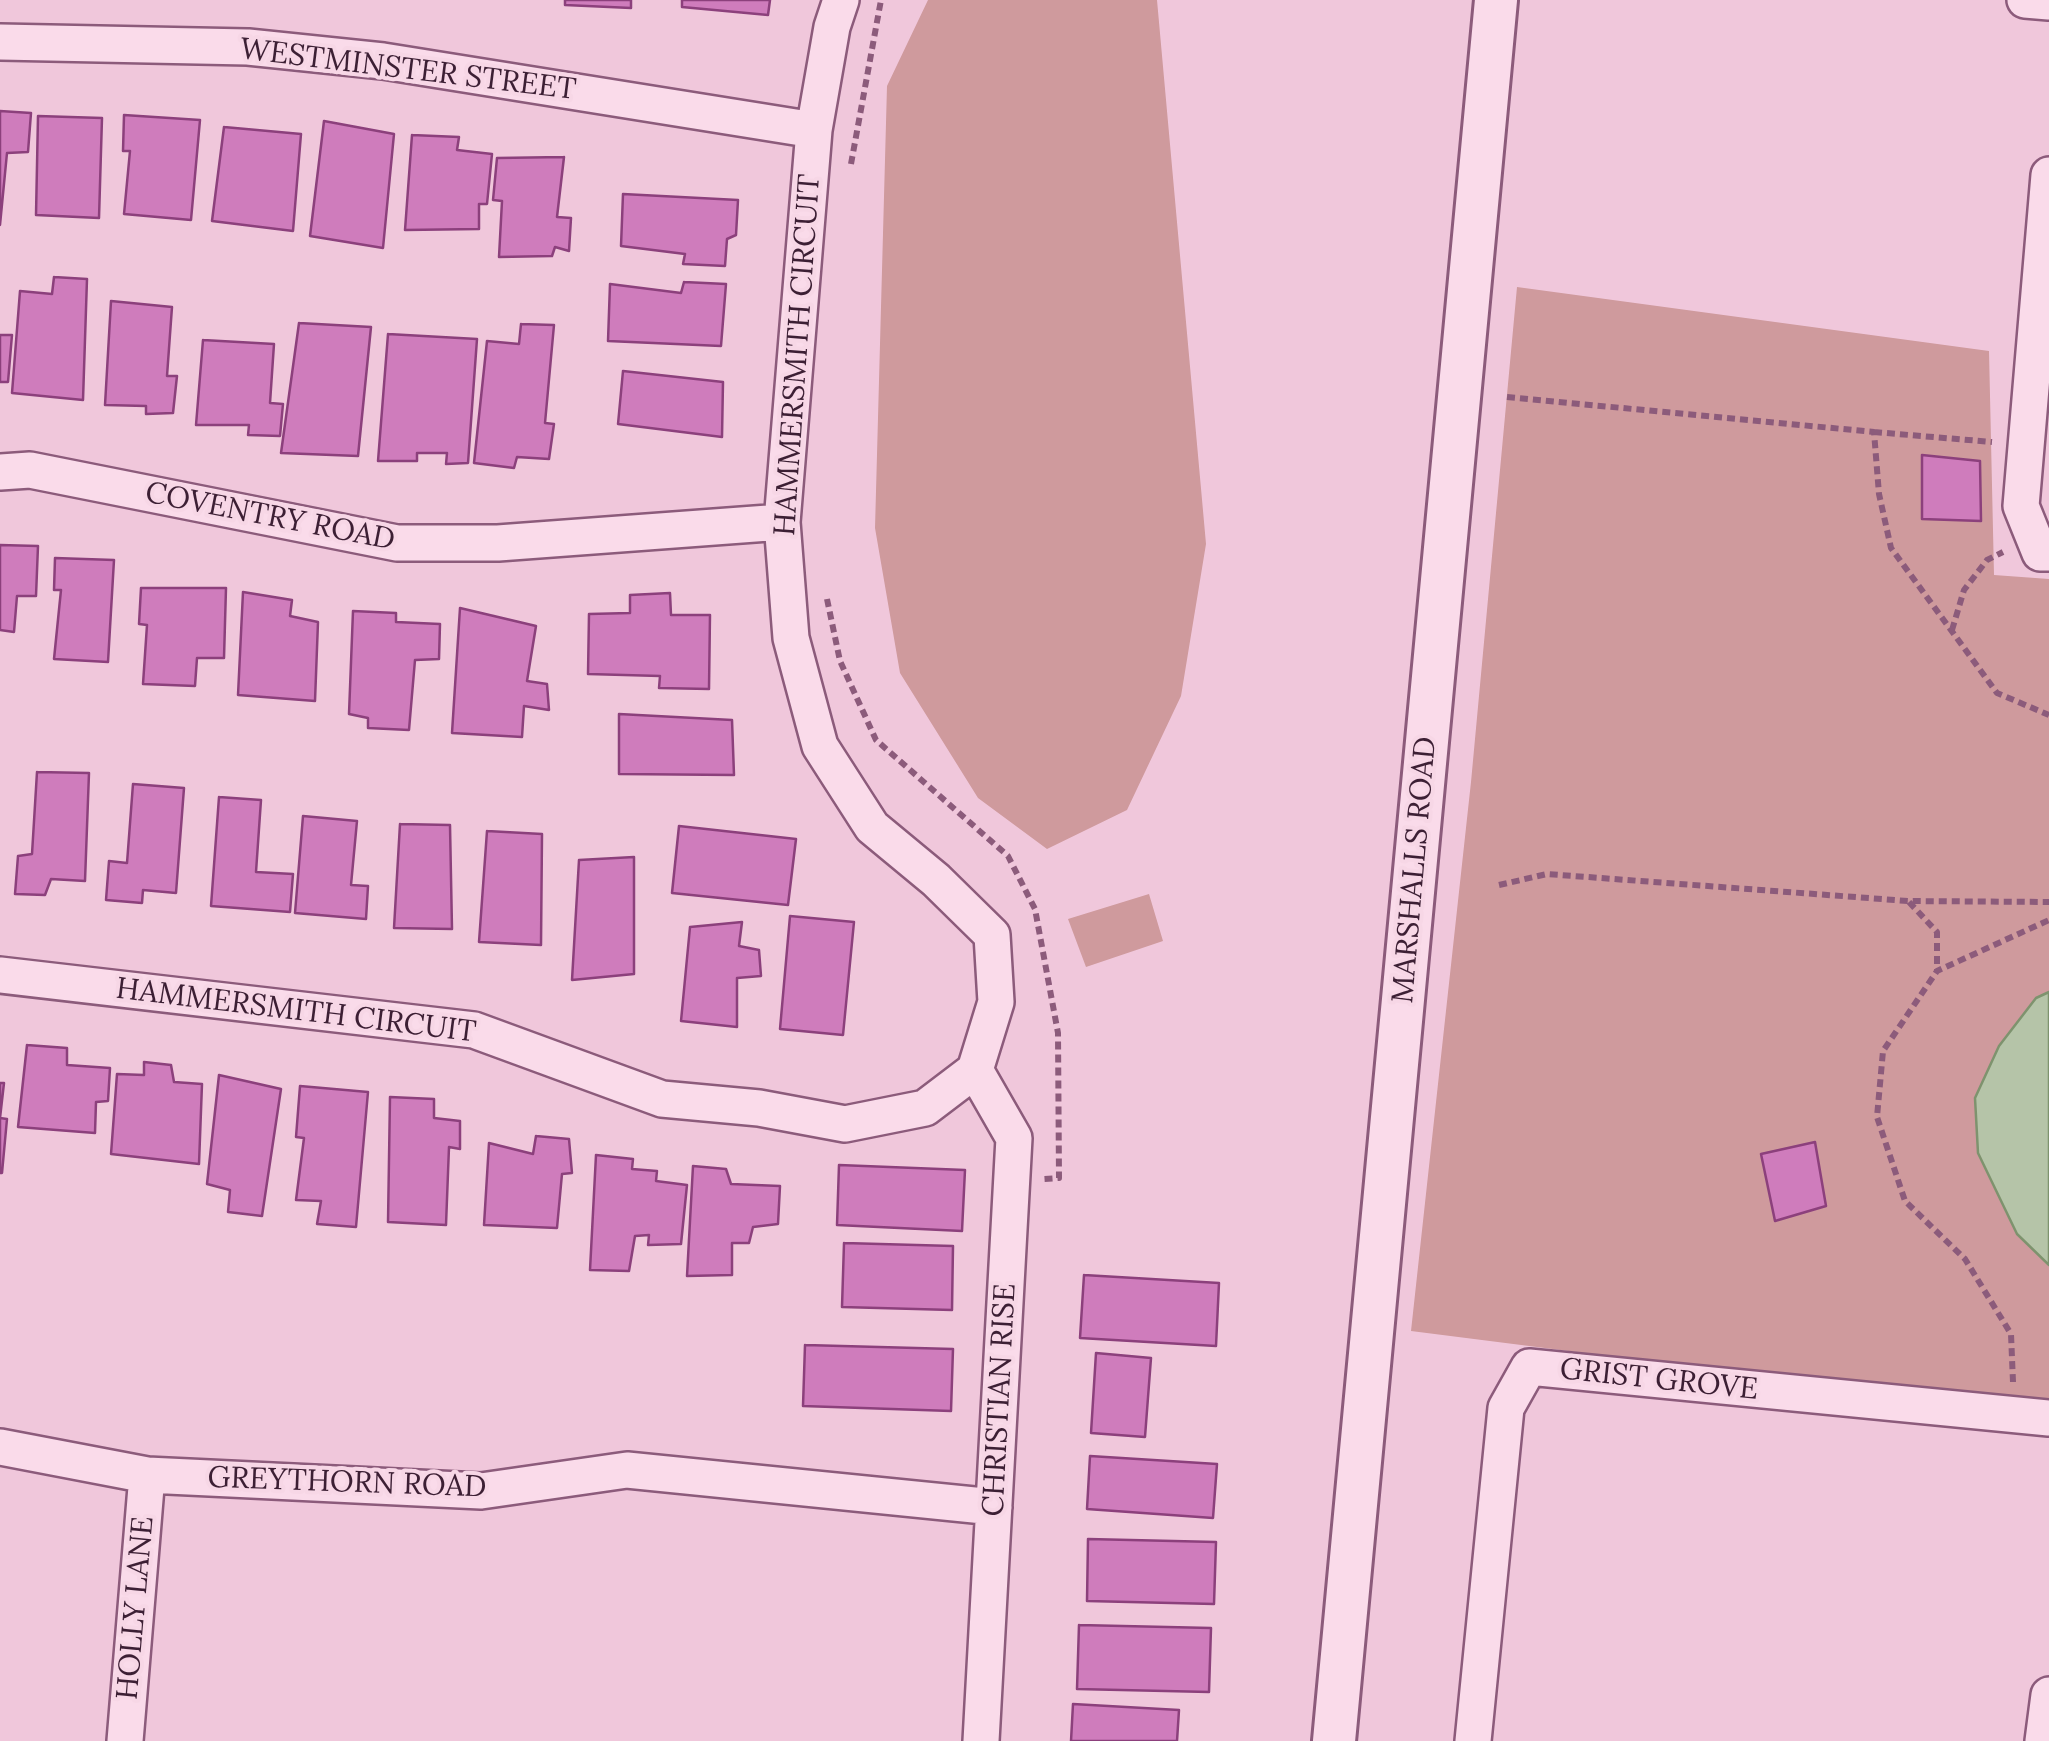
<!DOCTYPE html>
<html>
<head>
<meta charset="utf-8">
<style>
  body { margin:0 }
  canvas { display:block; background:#f0c7db }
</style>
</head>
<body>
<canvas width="2049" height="1741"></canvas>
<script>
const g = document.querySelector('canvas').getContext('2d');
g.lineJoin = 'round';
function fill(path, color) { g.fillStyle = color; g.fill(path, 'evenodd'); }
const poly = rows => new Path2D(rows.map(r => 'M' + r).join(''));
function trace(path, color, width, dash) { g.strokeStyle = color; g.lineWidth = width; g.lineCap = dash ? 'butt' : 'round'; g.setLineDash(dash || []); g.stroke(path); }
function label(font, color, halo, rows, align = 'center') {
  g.font = font + ' Lora,serif'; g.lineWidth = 8; g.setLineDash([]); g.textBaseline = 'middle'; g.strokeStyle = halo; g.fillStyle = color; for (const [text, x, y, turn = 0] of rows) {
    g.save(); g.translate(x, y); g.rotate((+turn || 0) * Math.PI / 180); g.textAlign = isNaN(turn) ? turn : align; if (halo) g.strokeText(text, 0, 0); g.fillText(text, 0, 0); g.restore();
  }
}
const green = poly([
  [928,0,1157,0,1206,544,1181,696,1127,810,1047,849,978,798,900,673,875,528,887,86],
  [1517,287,1989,351,1994,575,2049,579,2049,1412,1411,1331,1471,782],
  [1149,894,1163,941,1086,967,1068,919]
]);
const water = poly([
  [2049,992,2049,1265,2017,1234,1978,1153,1975,1098,1999,1046,2036,998,2049,992]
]);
const building = poly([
  [565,0,631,0,631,8,565,5,565,0],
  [682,0,770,0,768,15,682,7,682,0],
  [0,111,31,113,28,152,7,153,0,225,0,111],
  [124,115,200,120,191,220,124,214,130,151,123,151,124,115],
  [38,116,102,118,99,218,36,215,38,116],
  [324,121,394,134,383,248,310,236,324,121],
  [224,127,301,134,293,231,212,221,224,127],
  [412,135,459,137,457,150,492,154,487,204,479,204,479,229,405,230,412,135],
  [564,157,557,217,571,218,569,251,555,247,552,256,499,257,502,201,493,200,497,158,564,157],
  [623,194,738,200,736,235,727,239,725,266,683,264,685,254,621,246,623,194],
  [54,277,87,279,83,400,12,393,20,291,52,294,54,277],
  [684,282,726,284,721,346,608,341,610,284,681,293,684,282],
  [111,301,172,307,167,376,177,376,173,413,146,414,146,406,105,405,111,301],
  [299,323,371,327,358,456,281,453,299,323],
  [521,324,554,325,545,423,554,424,549,459,517,457,514,468,474,463,487,341,519,344,521,324],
  [388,334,477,339,468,463,446,464,447,453,417,453,417,461,378,461,388,334],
  [0,335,12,335,8,382,0,382,0,335],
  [203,340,274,344,270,403,283,404,280,436,248,435,249,425,196,425,203,340],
  [623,371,723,382,722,437,618,424,623,371],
  [1922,455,1980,461,1981,521,1922,519,1922,455],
  [0,545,38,546,36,596,17,596,14,632,0,630,0,545],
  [55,558,114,560,108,662,54,659,61,590,54,590,55,558],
  [141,588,226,588,224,658,197,658,195,686,143,684,147,625,139,624,141,588],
  [243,592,292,600,290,616,318,622,315,701,238,695,243,592],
  [670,593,671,615,710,615,709,689,659,688,660,676,588,674,589,614,630,613,630,595,670,593],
  [460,608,536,626,527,681,547,684,549,710,524,706,522,737,452,733,460,608],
  [353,611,396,613,396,622,440,624,439,659,415,660,409,730,368,728,368,718,349,714,353,611],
  [619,714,732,720,734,775,619,774,619,714],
  [37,772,89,773,85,881,51,879,45,895,15,894,18,856,32,854,37,772],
  [133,784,184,788,176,893,143,890,142,903,106,900,109,861,127,863,133,784],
  [219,797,261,800,256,872,293,874,290,912,211,906,219,797],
  [303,816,357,821,351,885,368,886,366,919,295,913,303,816],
  [400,824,450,825,452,929,394,928,400,824],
  [679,826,796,839,788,905,672,893,679,826],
  [487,831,542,834,541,945,479,942,487,831],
  [634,857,634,974,572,980,579,860,634,857],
  [790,916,854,922,843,1035,780,1029,790,916],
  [742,922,739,946,759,950,761,976,737,978,737,1027,681,1021,690,927,742,922],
  [27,1045,67,1048,67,1065,110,1068,108,1101,96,1102,95,1133,18,1127,27,1045],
  [144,1062,171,1065,174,1082,202,1084,199,1164,111,1154,117,1074,144,1075,144,1062],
  [219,1075,281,1089,262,1216,228,1212,230,1190,207,1184,219,1075],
  [0,1083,4,1083,0,1118,7,1119,2,1173,0,1173,0,1083],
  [300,1086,368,1092,356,1227,317,1224,321,1201,296,1200,304,1138,296,1137,300,1086],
  [390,1097,434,1099,434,1118,460,1121,460,1149,449,1147,446,1225,388,1222,390,1097],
  [536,1136,569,1139,572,1173,562,1174,557,1228,484,1225,489,1143,533,1154,536,1136],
  [1815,1142,1826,1206,1775,1221,1761,1154,1815,1142],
  [596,1155,633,1159,632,1169,657,1171,656,1181,687,1185,681,1244,648,1245,649,1235,635,1236,629,1271,590,1270,596,1155],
  [839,1165,965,1170,962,1231,837,1225,839,1165],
  [693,1166,726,1169,731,1184,780,1186,778,1224,753,1227,749,1243,732,1243,732,1275,687,1276,693,1166],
  [844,1243,953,1246,952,1310,842,1307,844,1243],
  [1084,1275,1219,1283,1216,1346,1080,1338,1084,1275],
  [805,1345,953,1349,951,1411,803,1406,805,1345],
  [1096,1353,1151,1358,1145,1437,1091,1433,1096,1353],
  [1090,1456,1217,1464,1213,1518,1087,1509,1090,1456],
  [1088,1539,1216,1542,1214,1604,1087,1601,1088,1539],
  [1079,1625,1211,1628,1209,1692,1077,1689,1079,1625],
  [1073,1704,1179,1710,1177,1741,1071,1741,1073,1704]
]);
const path = poly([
  [851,164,881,0],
  [1507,397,1874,432,1879,494,1891,548,1997,693,2049,715],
  [1874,432,1992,442],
  [827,599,840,661,876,740,1008,856,1035,909,1058,1033,1059,1178,1043,1179],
  [1952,630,1964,590,1987,560,2003,552],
  [1499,885,1547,874,1908,901,2049,902],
  [1909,902,1937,932,1937,971],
  [2013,1382,2011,1334,1965,1259,1905,1201,1877,1117,1883,1051,1937,971,2049,920]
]);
const minor = poly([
  [2025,0,2049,2],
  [0,42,248,47,383,61,814,130],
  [2049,175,2021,506,2040,553,2049,553],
  [0,472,30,470,397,543,498,543,782,522],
  [0,975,474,1030,662,1099,759,1108,845,1124,925,1108,975,1070,996,1002,992,935,936,880,872,827,820,746,791,638,782,522,814,130,832,27,841,0],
  [975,1070,1014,1138,981,1741],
  [0,1447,147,1475,481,1491,627,1470,994,1507],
  [125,1741,147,1475],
  [1473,1741,1506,1408,1529,1367,2049,1418],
  [2043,1741,2049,1695]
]);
const tertiary = poly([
  [1334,1741,1496,0]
]);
const streetNames = [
  ["WESTMINSTER STREET",408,70,7],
  ["HAMMERSMITH CIRCUIT",798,355,-86],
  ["COVENTRY ROAD",270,517,11],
  ["MARSHALLS ROAD",1415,870,-85],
  ["HAMMERSMITH CIRCUIT",296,1011,7],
  ["GRIST GROVE",1659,1380,6],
  ["CHRISTIAN RISE",1000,1400,-87],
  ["GREYTHORN ROAD",347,1483,2],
  ["HOLLY LANE",136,1608,-85]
];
fill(green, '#cf9a9d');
fill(water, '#b5c4a8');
trace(water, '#7e936e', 2.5);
fill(building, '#cf7cbc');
trace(building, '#8c407c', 2.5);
trace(minor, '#8c5b7b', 40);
trace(tertiary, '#8c5b7b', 48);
trace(path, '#8c5b7b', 6, [8, 5]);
trace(minor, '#fadbea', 35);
trace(tertiary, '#fadbea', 42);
label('30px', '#3c1f34', '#f7d7e6', streetNames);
</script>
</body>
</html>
